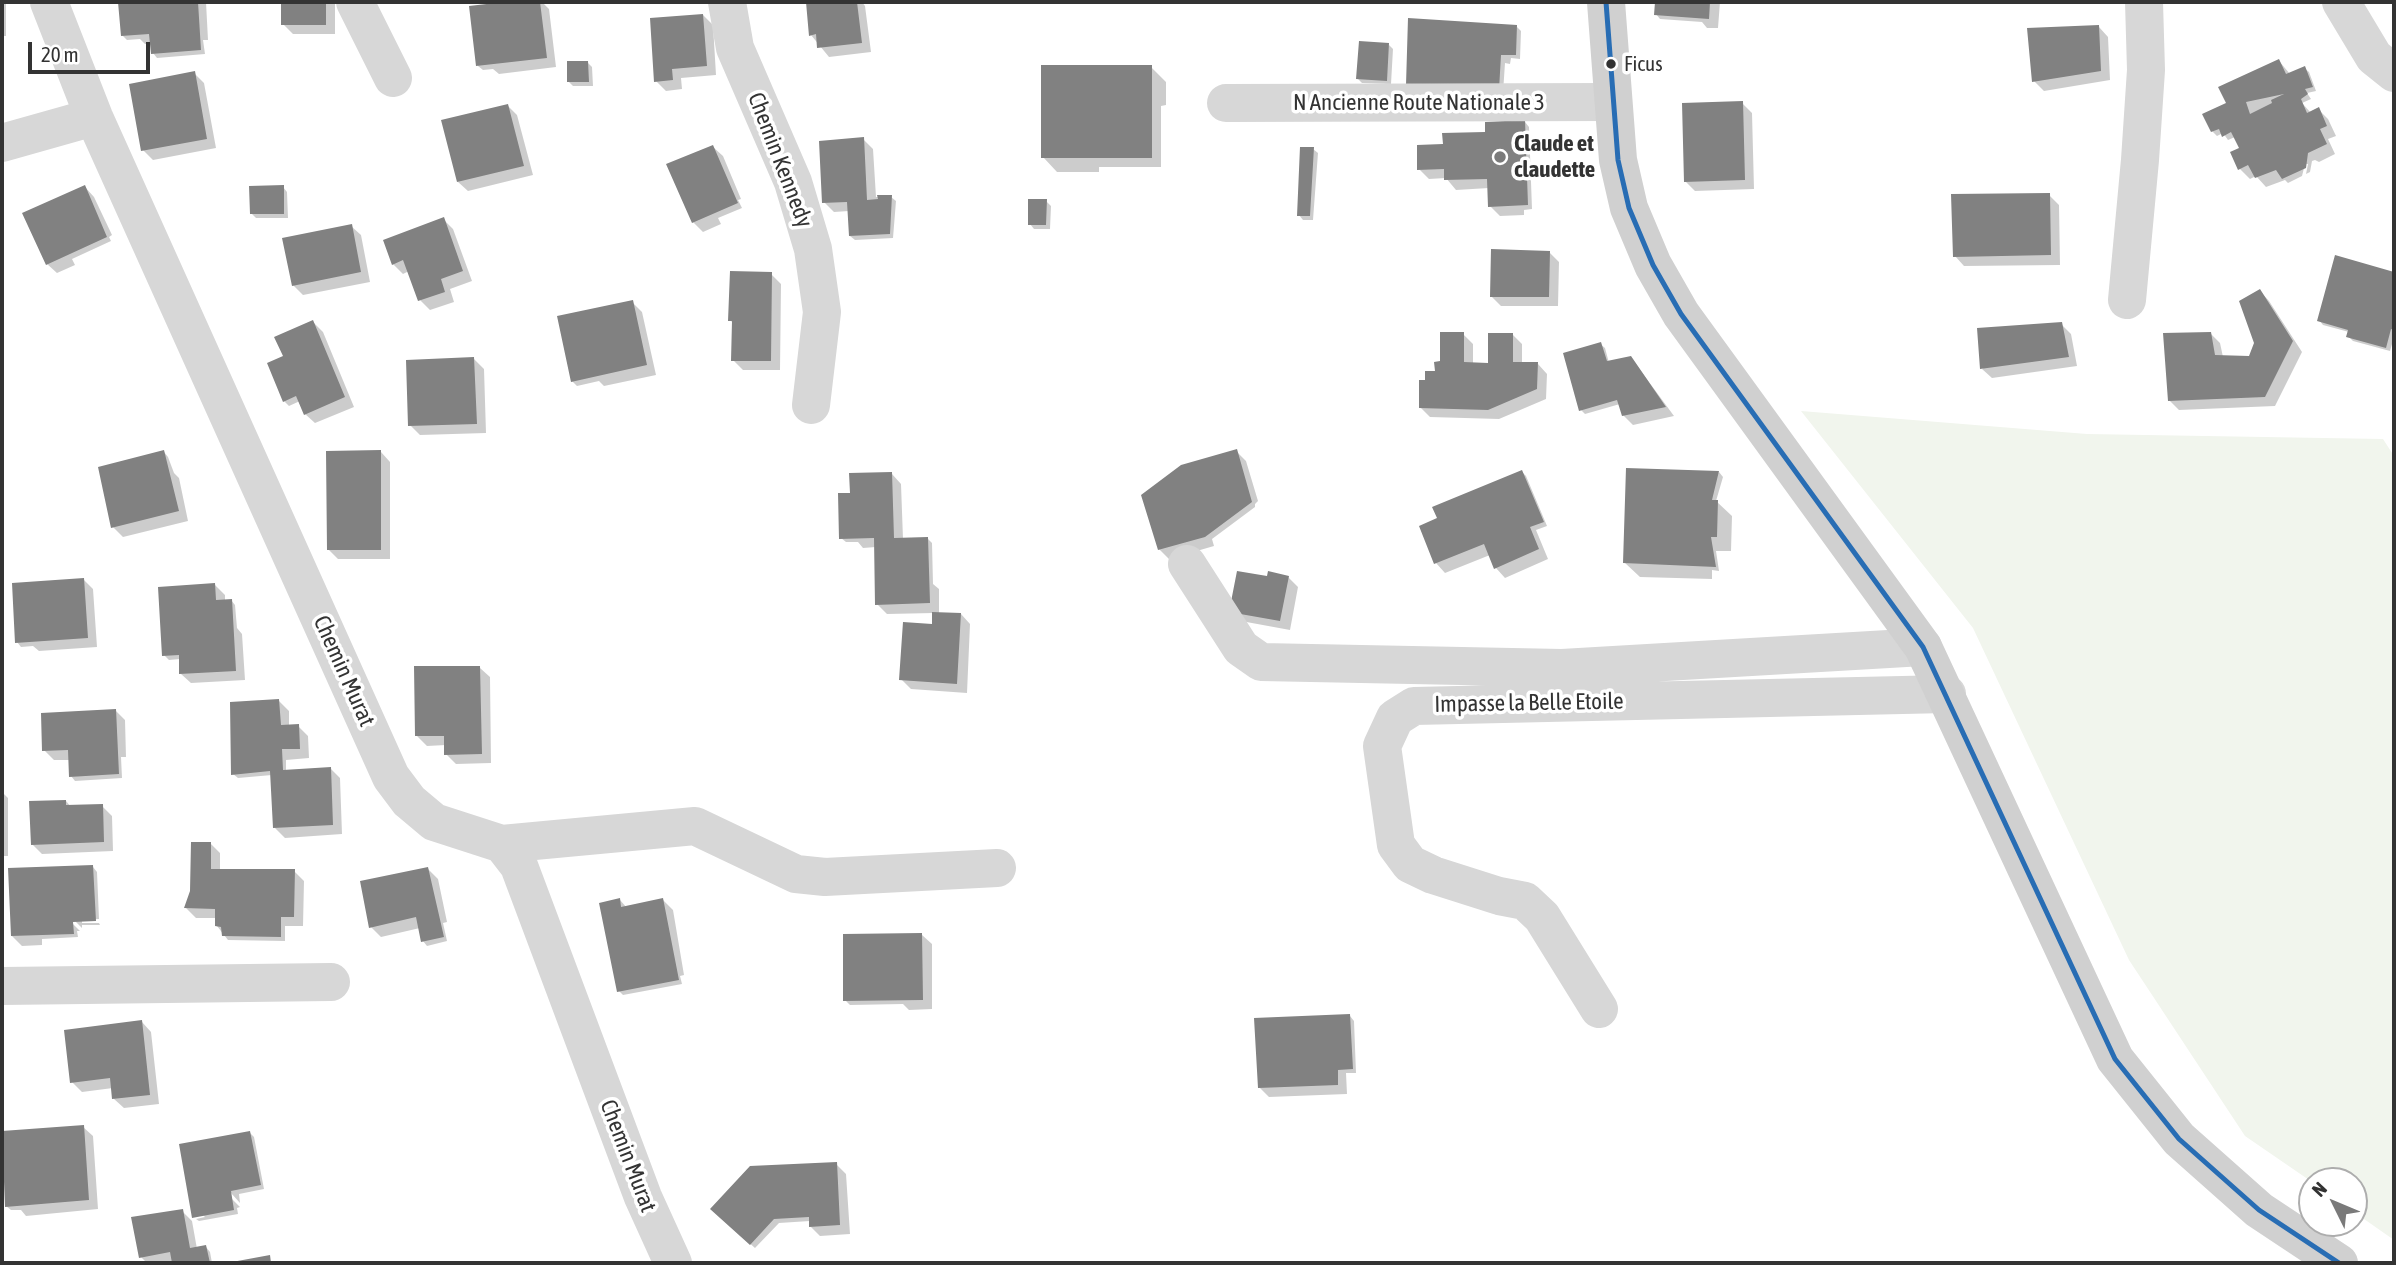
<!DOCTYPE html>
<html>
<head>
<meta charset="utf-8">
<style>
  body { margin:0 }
  #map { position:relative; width:2396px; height:1265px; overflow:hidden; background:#fff; font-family:"Asap Condensed",sans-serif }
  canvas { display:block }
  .frame { position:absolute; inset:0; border:4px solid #333; pointer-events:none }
  .north { position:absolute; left:2298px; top:1167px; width:70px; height:70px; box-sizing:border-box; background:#fff; border:2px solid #adadad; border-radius:50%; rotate:313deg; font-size:19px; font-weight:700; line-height:28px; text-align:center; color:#333 }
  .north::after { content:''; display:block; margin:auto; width:24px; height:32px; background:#7a7a7a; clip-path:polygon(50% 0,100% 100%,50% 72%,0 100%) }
  .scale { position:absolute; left:28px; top:42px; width:122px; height:32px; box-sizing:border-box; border:4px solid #333; border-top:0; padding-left:9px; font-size:21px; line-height:24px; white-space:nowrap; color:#333; -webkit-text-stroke:5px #fff; paint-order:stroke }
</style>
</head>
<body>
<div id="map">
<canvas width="2396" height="1265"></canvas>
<div class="frame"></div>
<div class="north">N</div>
<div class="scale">20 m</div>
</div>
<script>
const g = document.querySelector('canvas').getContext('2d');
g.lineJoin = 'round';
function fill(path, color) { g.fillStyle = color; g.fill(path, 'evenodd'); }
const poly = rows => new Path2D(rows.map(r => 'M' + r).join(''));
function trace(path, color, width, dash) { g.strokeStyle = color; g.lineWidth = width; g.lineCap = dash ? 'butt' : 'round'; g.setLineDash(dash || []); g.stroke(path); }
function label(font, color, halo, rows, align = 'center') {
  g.font = font + ' "Asap Condensed",sans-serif'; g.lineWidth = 7; g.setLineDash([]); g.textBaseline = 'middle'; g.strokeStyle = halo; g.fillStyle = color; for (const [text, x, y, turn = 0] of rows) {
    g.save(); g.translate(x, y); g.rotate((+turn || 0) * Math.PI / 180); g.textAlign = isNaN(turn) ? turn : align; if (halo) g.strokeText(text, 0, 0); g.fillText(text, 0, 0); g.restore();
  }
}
const green = poly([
  [1801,411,2087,434,2383,439,2394,456,2394,1240,2354,1212,2354,1181,2312,1182,2245,1136,2129,960,1973,628]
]);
const shadow = poly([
  [2,2,6,2,6,36,2,36],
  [120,2,206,2,208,40,203,40,205,54,157,58,153,53,152,44,145,44,140,39,127,40,122,35],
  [283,2,335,2,335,34,293,34,283,24],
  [519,2,542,2,549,9,556,67,499,74,493,69,483,70,478,66,471,7],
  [807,2,862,2,865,6,871,52,829,57,811,35],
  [1657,2,1720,2,1718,28,1707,28,1702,22,1660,19,1656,14],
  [703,15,713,25,716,75,681,78,682,89,666,91,656,81],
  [1517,27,1521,31,1520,59,1511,58,1510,64,1505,63,1503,93,1461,103],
  [2099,27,2108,37,2110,80,2044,91,2034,81],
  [1389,45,1393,49,1391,84,1362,83,1358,79],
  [2279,61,2290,74,2304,68,2309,72,2316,91,2307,93,2311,99,2302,103,2311,113,2318,109,2328,119,2336,136,2328,139,2335,154,2319,162,2315,160,2312,161,2310,172,2306,174,2308,164,2305,164,2302,176,2288,183,2285,180,2266,187,2256,176,2250,179,2240,169,2242,149,2235,137,2228,140,2223,133,2217,136,2212,131,2228,104],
  [588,63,592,67,593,86,573,86,568,81],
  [1151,67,1166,82,1166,105,1161,106,1161,167,1099,167,1099,172,1057,172,1043,157],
  [194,73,204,83,216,148,153,160,143,150],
  [1742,103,1752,113,1754,189,1695,191,1685,181],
  [508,106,517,115,533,175,468,191,458,182],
  [1525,122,1529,127,1532,209,1524,210,1524,215,1500,216,1490,206,1489,188,1456,190,1446,178,1429,179,1419,169,1445,145],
  [863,139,873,149,876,197,891,197,896,201,893,238,855,240,850,236,849,211,834,212,824,202],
  [713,147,723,156,741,199,738,200,742,208,718,218,721,224,703,232,693,222],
  [1313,149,1318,153,1313,220,1303,220,1299,215],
  [85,187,94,197,112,235,109,237,111,241,72,259,75,265,57,273,47,264],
  [283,187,287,192,288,218,256,218,252,214],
  [2049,195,2059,205,2060,265,1964,266,1955,256],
  [1046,201,1051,206,1050,229,1034,229,1030,224],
  [443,219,453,229,472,281,450,289,454,302,430,310,420,300,409,271,403,274,393,264],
  [351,226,361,235,370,282,303,295,293,285],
  [1549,252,1559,262,1558,306,1501,306,1491,296],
  [2336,257,2394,274,2394,337,2390,351,2353,341,2348,336,2349,332,2323,325,2319,320],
  [771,274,781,284,780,370,743,370,733,360,734,324,730,320],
  [2260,291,2269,301,2302,352,2275,406,2179,410,2169,400,2210,333,2220,343,2223,357,2250,358,2256,343],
  [632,302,642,312,656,375,604,386,599,381,577,386,572,381],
  [313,322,323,332,354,407,315,423,305,414,300,401,289,406,284,401],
  [2061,324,2071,334,2077,366,1992,378,1982,369],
  [1463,334,1473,344,1473,364,1490,365,1513,335,1522,344,1522,364,1538,364,1547,374,1546,399,1499,419,1430,417,1420,407,1427,381],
  [1600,344,1605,348,1609,363,1635,363,1674,416,1633,425,1623,415,1620,404,1585,414,1581,410],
  [474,359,484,369,486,433,420,435,410,425],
  [1236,451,1246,461,1258,501,1255,504,1255,507,1212,539,1214,546,1169,559,1159,549],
  [164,452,168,457,174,473,179,478,188,521,123,537,113,527],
  [381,452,390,462,390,559,338,559,328,549],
  [1522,472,1526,476,1547,526,1536,530,1548,559,1505,578,1496,568,1490,555,1445,573,1436,563],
  [1719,472,1723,477,1716,501,1732,516,1731,551,1716,551,1719,571,1712,570,1712,579,1640,577,1625,563],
  [892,474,901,484,903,539,928,539,932,543,933,584,939,589,939,614,961,614,970,624,967,693,911,689,901,679,933,626,934,613,887,614,877,604,876,547,863,548,858,542,846,542,841,538,851,494],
  [1288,577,1298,587,1290,630,1241,621,1231,611,1268,578],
  [84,580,93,589,97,647,39,651,33,646,21,647,17,642],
  [215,585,225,595,225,601,231,600,235,605,237,628,242,634,245,680,191,683,181,674,180,659,169,660,164,655],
  [480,668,490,677,491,763,456,764,446,754,446,745,427,746,417,736],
  [279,701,289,711,289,726,298,726,308,736,309,758,286,760,286,772,330,768,340,778,342,834,285,838,275,828,272,775,238,778,233,774],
  [115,710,125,720,126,757,121,757,122,778,75,781,71,776,70,760,54,760,44,750],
  [2,792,8,798,8,856,2,856],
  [66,801,71,807,102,806,112,816,113,851,42,854,32,844],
  [210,843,220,853,220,871,294,871,304,881,303,926,285,926,285,941,228,940,217,926,217,918,196,918,186,908],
  [93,867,97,872,99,919,82,920,82,923,99,923,100,925,82,925,82,928,68,914,66,917,80,931,77,931,78,937,42,939,42,945,22,946,12,936],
  [428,869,438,879,447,922,443,923,447,941,427,946,423,941,420,928,381,937,371,927],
  [620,900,627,908,663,900,673,910,684,975,680,976,682,984,623,995,619,991],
  [922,935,932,944,932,1009,909,1010,903,1004,850,1005,845,1000],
  [1350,1016,1354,1021,1356,1073,1346,1073,1347,1094,1269,1097,1259,1087],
  [142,1022,151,1032,159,1104,124,1108,114,1099,113,1088,82,1092,72,1082],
  [83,1127,93,1136,98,1209,26,1216,21,1210,11,1210,6,1206,2,1133],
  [250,1133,254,1137,264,1189,239,1194,240,1203,231,1193,231,1198,240,1207,237,1208,238,1214,199,1221,196,1219,205,1217,202,1214],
  [836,1164,846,1174,850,1234,820,1236,810,1226,810,1221,779,1223,755,1248,722,1219],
  [182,1211,192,1221,197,1249,206,1247,210,1252,212,1263,147,1263,141,1257]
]);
const building = poly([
  [118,2,198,2,201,50,151,54,149,34,121,36],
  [281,2,326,2,326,25,281,25],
  [504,2,540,2,547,58,476,66,469,6],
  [806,2,857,2,862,43,817,48,816,34,809,36],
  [1655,2,1710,2,1709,19,1654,15],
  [703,14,707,66,672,69,673,80,654,82,650,18],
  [1408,18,1517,25,1516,55,1501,55,1499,90,1406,85],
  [2099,25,2101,71,2032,82,2027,28],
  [1359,41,1389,43,1387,81,1356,79],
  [2279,59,2286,74,2305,66,2313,87,2305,89,2308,94,2301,99,2307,113,2319,107,2327,126,2320,129,2327,144,2308,153,2306,168,2282,179,2276,170,2255,178,2248,165,2238,170,2230,152,2239,148,2231,132,2222,137,2219,129,2211,132,2202,114,2226,103,2218,87],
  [2284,94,2271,100,2272,103,2250,114,2246,102],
  [567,61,588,61,589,82,567,82],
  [1041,65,1152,65,1152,158,1041,158],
  [195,71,207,139,141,151,129,84],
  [1743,101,1745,180,1684,182,1682,103],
  [508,104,524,166,457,182,441,120],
  [1525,120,1528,205,1488,207,1487,179,1444,180,1444,169,1417,170,1417,145,1443,144,1442,133,1485,132,1485,122],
  [864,137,867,200,878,199,877,195,892,195,890,234,849,236,847,202,822,203,819,141],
  [713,145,738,203,692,223,666,164],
  [1300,147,1314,147,1310,216,1297,216],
  [85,185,107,237,46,265,22,213],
  [284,185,284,214,250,214,249,186],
  [2050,193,2051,255,1953,257,1951,194],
  [1028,199,1047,199,1046,225,1028,225],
  [444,217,463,271,441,279,445,292,418,301,403,260,392,265,383,240],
  [352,224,361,272,292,286,282,238],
  [1491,249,1550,251,1549,297,1490,297],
  [2335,255,2394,272,2394,330,2391,329,2386,348,2346,337,2348,330,2317,321],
  [730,271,772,272,771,361,731,361,732,321,728,321],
  [2260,289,2293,341,2265,397,2168,401,2163,333,2211,332,2215,355,2249,356,2254,343,2239,301],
  [633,300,647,365,571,382,557,316],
  [313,320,345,397,304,415,296,396,283,402,267,363,283,356,274,337],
  [2062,322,2069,357,1980,369,1977,328],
  [1440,332,1464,332,1464,362,1488,363,1488,333,1513,333,1513,362,1538,362,1537,389,1488,410,1419,408,1419,380,1425,380,1425,371,1435,371,1434,362,1440,361],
  [1601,342,1607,361,1631,356,1666,407,1622,416,1617,400,1579,411,1563,353],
  [474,357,477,424,408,426,406,360],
  [1237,449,1252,502,1205,537,1158,550,1141,495,1181,465],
  [164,450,179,511,111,528,98,467],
  [381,450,381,550,327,550,326,451],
  [1626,468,1719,471,1712,500,1718,500,1717,537,1711,537,1716,567,1623,563],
  [1522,470,1544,522,1530,527,1539,549,1494,569,1484,544,1434,564,1419,526,1437,518,1432,507],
  [892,472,894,538,928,537,930,603,875,605,874,538,839,539,838,493,850,493,849,473],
  [1237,571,1267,576,1268,571,1289,576,1280,621,1229,612],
  [84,578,88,638,15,643,12,583],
  [215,583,216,600,232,599,236,671,179,674,179,655,162,656,158,587],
  [932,612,961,613,957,684,899,680,903,622,932,624],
  [414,666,480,666,482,754,444,755,444,736,415,736],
  [279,699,281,725,299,724,300,749,282,749,283,770,331,767,333,825,273,828,270,771,231,775,230,702],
  [116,709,119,774,69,777,68,750,42,751,41,713],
  [66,800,66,805,103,804,104,842,31,845,29,801],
  [191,842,211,842,211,869,295,869,294,917,281,917,281,937,222,936,221,927,215,926,215,909,184,908,190,891],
  [93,865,96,921,73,922,74,934,11,936,8,868],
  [428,867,444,937,421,942,416,917,369,928,360,881],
  [620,898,621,907,663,898,679,980,617,992,599,903],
  [922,933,923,1000,843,1001,843,934],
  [1350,1014,1353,1069,1338,1070,1338,1085,1258,1088,1254,1018],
  [142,1020,150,1095,112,1099,110,1078,70,1083,64,1030],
  [84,1125,89,1200,5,1207,2,1131],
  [250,1131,261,1185,231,1191,234,1210,192,1218,179,1144],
  [837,1162,840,1225,809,1227,809,1217,774,1219,750,1245,710,1209,750,1166],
  [183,1209,190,1248,206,1245,210,1263,172,1263,170,1252,139,1258,131,1217],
  [270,1255,271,1263,233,1263,232,1262]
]);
const street = poly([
  [49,2,94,117,391,777,409,801,434,822,502,844,519,866,643,1197,673,1263],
  [355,2,393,78],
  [727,2,735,48,793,182,813,249,822,312,811,405],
  [2341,2,2374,57,2394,73],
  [1226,103,1612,102],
  [2,143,94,117],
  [2127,300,2140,160,2146,70,2144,2],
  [1187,564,1241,648,1261,662,1562,668,1923,647],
  [502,844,695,826,796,874,825,877,997,868],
  [2,986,331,982],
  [1599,1009,1542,917,1525,901,1499,896,1433,875,1410,864,1396,845,1382,746,1395,718,1414,706,1947,694]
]);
const secondary = poly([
  [1606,2,1618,160,1629,208,1653,265,1681,314,1923,647,2115,1059,2179,1139,2259,1210,2339,1263]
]);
const bus1 = poly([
  [1606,2,1618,160,1629,208,1653,265,1681,314,1923,647,2115,1059,2179,1139,2259,1210,2339,1263]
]);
const markers = [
  [1611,64,6,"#333"],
  [1500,157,7,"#7a7a7a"]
];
const busNames = [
  ["Ficus",1624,64]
];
const streetNames = [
  ["N Ancienne Route Nationale 3",1419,103],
  ["Chemin Kennedy",780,160,69],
  ["Chemin Murat",344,671,66],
  ["Impasse la Belle Etoile",1529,703,-1],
  ["Chemin Murat",628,1156,69]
];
const poiNames = [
  ["Claude et",1514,144],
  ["claudette",1514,170]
];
fill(green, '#f1f5ed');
fill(shadow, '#0003');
fill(building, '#818181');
trace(street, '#d7d7d7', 38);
trace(secondary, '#d0d0d0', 38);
trace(bus1, '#286db4', 5);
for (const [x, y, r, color] of markers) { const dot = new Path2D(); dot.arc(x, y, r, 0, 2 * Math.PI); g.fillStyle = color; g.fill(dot); trace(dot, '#fff', 2.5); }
label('21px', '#333', '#fff', busNames, 'left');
label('23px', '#333', '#fff', streetNames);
label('bold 23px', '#333', '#fff', poiNames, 'left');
</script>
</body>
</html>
